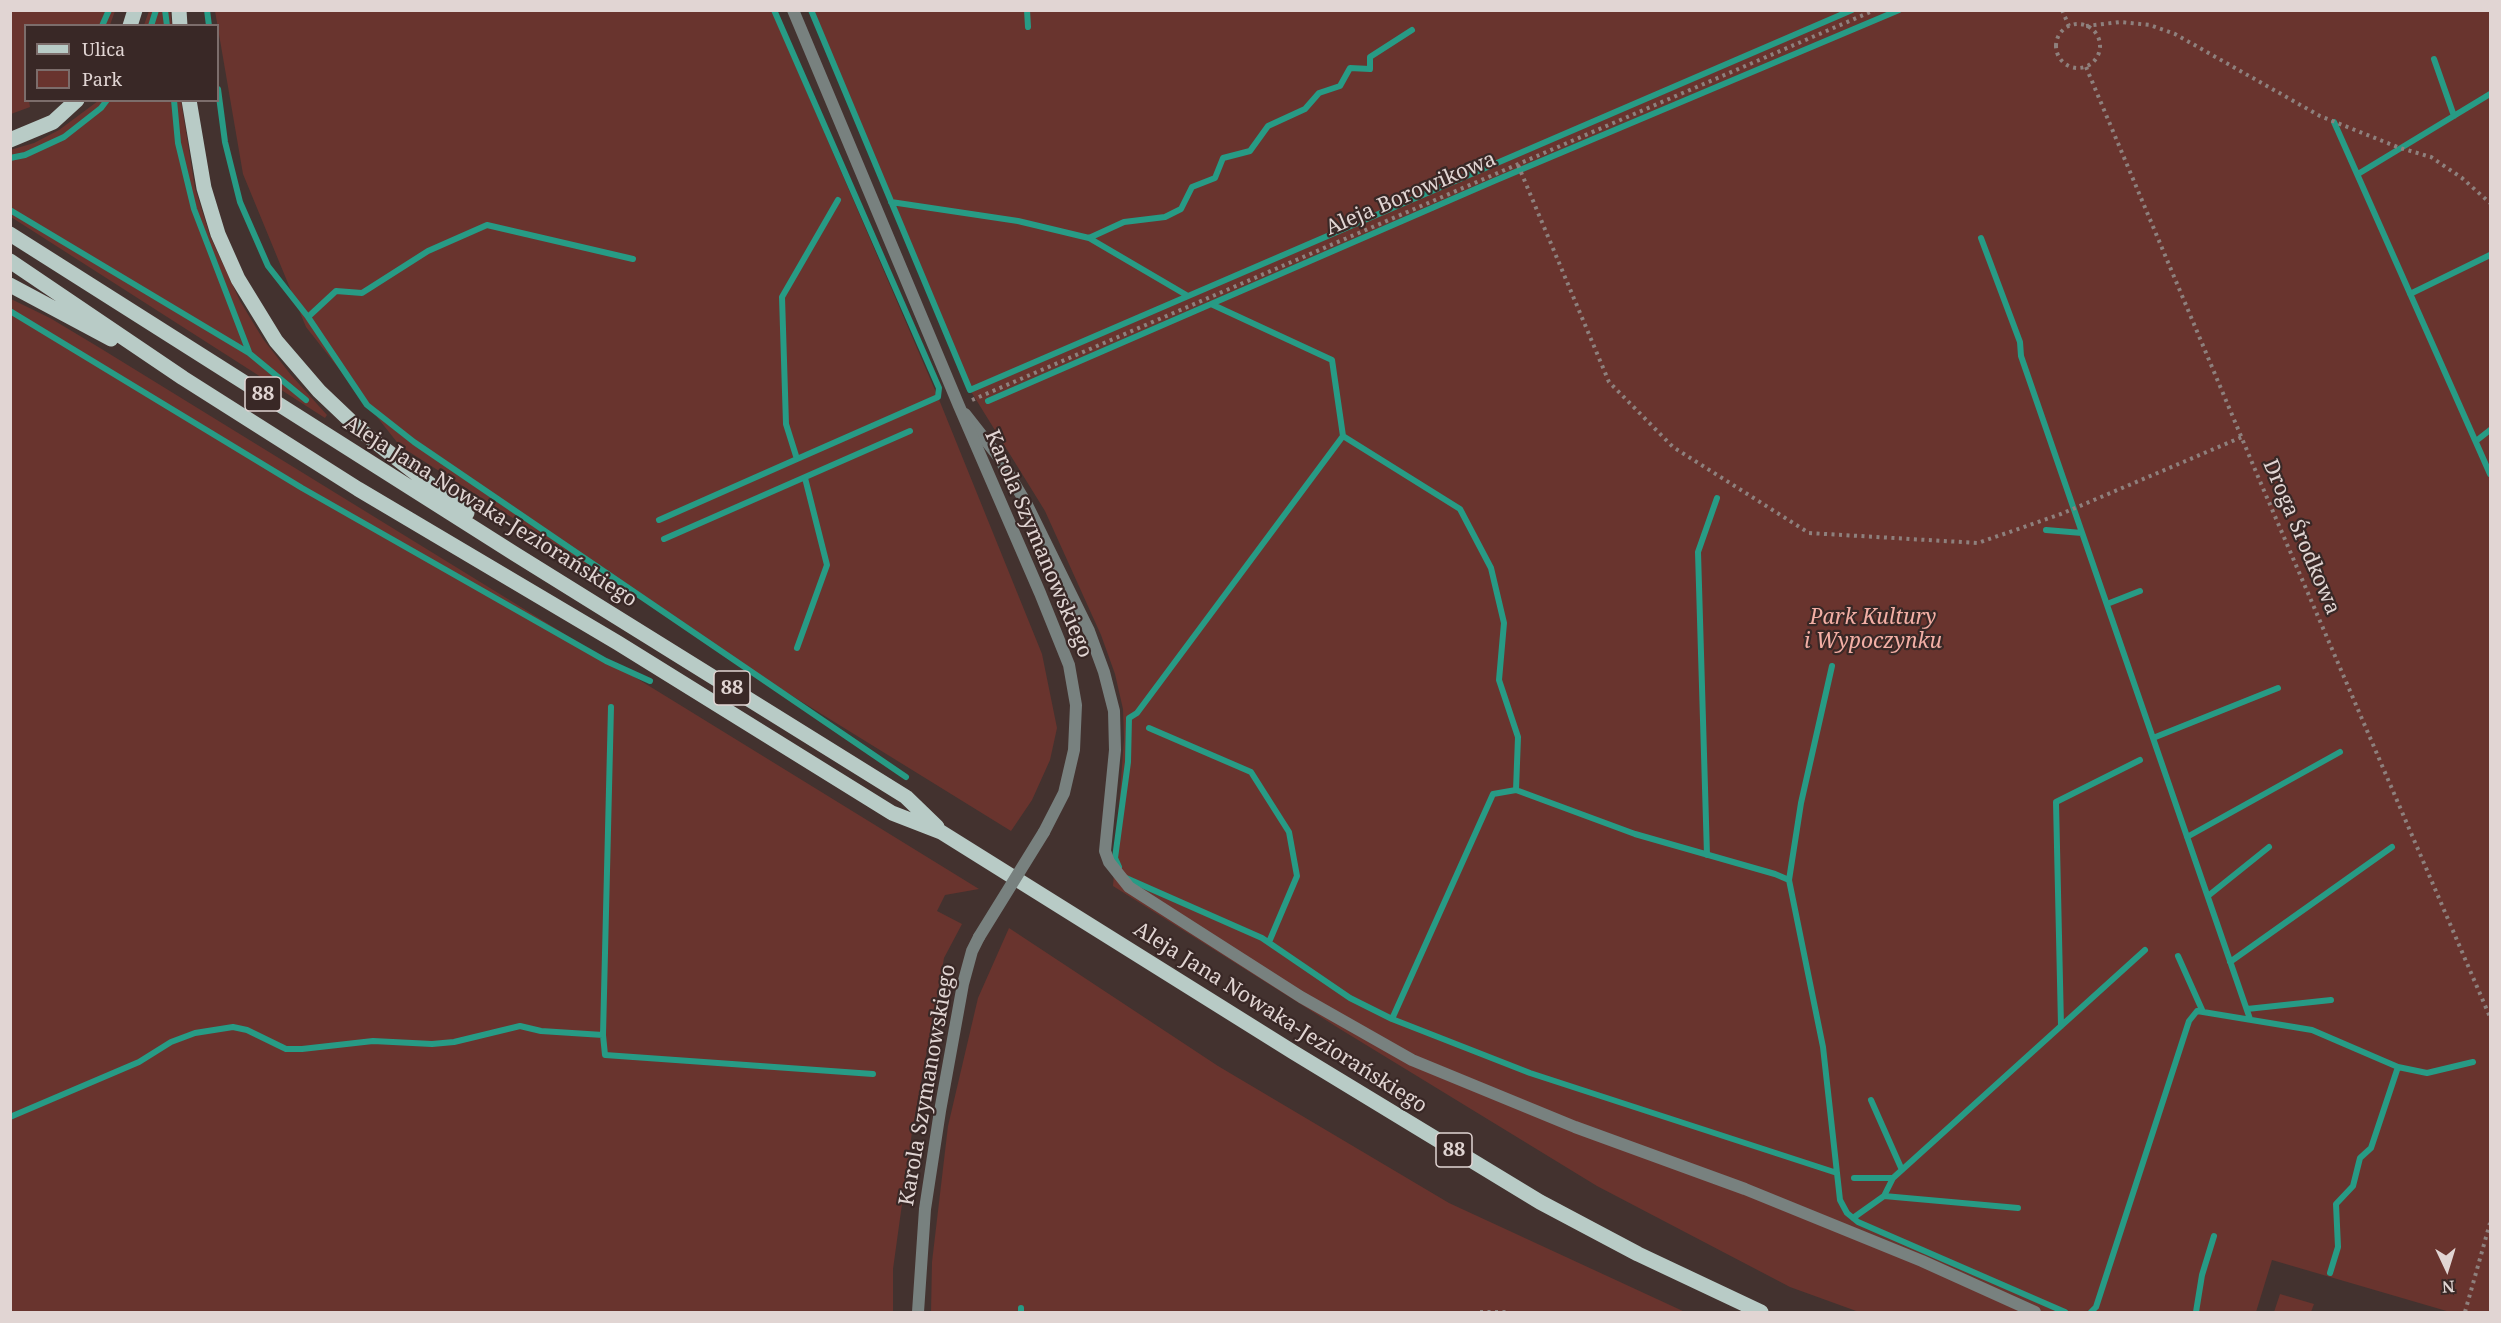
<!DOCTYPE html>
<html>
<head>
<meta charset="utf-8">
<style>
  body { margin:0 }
  #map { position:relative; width:2501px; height:1323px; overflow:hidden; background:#43322f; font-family:"Noto Serif",serif }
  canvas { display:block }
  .frame { position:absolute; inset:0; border:12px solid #e1d5d3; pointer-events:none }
  .legend { position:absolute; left:24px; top:24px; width:195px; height:78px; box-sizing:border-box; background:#392826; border:2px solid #7c6d6b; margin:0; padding:8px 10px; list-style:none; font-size:18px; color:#e1d5d3 }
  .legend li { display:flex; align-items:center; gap:12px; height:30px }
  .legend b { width:30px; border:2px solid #7c6d6b }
  .north { position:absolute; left:2417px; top:1239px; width:60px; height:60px; -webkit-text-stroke:4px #392826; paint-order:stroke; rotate:176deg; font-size:16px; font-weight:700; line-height:24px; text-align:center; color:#e1d5d3 }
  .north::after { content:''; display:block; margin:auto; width:21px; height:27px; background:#e1d5d3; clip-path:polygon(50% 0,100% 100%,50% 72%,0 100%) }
</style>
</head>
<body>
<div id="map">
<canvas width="2501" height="1323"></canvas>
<div class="frame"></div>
<ul class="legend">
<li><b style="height:8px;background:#b8cbc6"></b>Ulica</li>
<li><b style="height:16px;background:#69342e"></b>Park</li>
</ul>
<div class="north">N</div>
</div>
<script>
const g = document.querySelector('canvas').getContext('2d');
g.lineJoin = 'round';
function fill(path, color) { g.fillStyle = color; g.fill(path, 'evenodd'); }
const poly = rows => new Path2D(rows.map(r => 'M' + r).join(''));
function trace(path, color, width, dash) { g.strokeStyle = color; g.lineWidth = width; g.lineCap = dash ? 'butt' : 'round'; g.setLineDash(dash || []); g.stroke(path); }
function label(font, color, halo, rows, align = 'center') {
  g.font = font + ' "Noto Serif",serif'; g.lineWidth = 4.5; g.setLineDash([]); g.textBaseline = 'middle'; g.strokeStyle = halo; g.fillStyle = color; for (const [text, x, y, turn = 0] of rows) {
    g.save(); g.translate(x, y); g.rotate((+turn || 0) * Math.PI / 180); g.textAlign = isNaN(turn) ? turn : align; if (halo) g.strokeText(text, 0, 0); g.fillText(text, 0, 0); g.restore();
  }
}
const green = poly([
  [11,10,115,10,115,11,110,25,26,26,26,100,29,101,30,107,11,114],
  [149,11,170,11,172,25,144,25],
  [215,11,772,11,938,397,1042,654,1057,728,1050,760,1032,800,1011,831,760,676,400,446,306,327,243,174],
  [814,11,2490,11,2490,1312,2450,1312,2272,1260,2256,1312,1859,1312,1790,1287,1597,1186,1340,1029,1113,886,1124,739,1123,709,1115,674,1101,635,1045,511,967,385],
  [98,101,181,101,195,188,210,236,240,301,263,339,291,375,327,415,325,418,11,217,10,150,34,143,59,130],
  [11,299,50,318,100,348,979,889,945,895,937,911,962,924,944,958,912,1132,893,1269,893,1312,11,1312],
  [1009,928,1218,1066,1449,1203,1685,1312,931,1312,932,1262,948,1126,978,998],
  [2280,1294,2314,1304,2311,1312,2274,1312]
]);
const stream = poly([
  [165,10,167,26],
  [207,10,209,26],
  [774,10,939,388,938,397,797,459,786,424,782,297,838,200],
  [811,10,970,390,1852,10],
  [1027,10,1028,27],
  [102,26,109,10],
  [151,26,156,10],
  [2434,59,2454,116],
  [218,89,225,142,240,202,268,266,308,317,367,405,414,442,906,777],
  [174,100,178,143,194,209,249,352],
  [2334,122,2490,474],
  [10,158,25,155,64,137,101,108,107,100],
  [2358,174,2490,94],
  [891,202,1018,221,1089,238,1124,222,1165,217,1181,209,1192,187,1215,178,1223,158,1250,151,1268,126,1305,109,1319,93,1340,86,1350,68,1370,69,1370,57,1412,30],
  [10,210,249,353,306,400],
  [1089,238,1188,296],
  [1981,238,2020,342,2021,356,2250,1019],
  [2410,294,2490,255],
  [10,311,302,488,606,661,650,681],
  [308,317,336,291,362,293,428,251,487,225,633,259],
  [988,401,1494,181,1899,10],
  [1343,436,1460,509,1491,568,1504,623,1499,680,1518,737,1516,790],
  [2476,441,2490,430],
  [659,520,797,459],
  [2046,530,2082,533],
  [664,539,910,431],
  [2107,604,2140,591],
  [797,648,827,565,805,478],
  [1149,728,1251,772,1289,832,1297,876,1269,942],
  [2153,738,2278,688],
  [2187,837,2340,752],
  [1707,855,1698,552,1717,498],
  [1119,867,1115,858,1128,762,1129,718,1137,713,1343,436,1332,360,1211,304],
  [1126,878,1262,938,1350,998,1392,1019,1530,1073,1837,1173],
  [1789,880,1801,803,1832,666],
  [2208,896,2269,847],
  [2178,956,2203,1012],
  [2230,962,2392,847],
  [2247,1009,2331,1000],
  [1392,1019,1493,794,1516,790,1635,834,1775,874,1789,880,1823,1047,1840,1200,1847,1213,1858,1222,2065,1312],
  [2061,1026,2056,802,2140,760],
  [603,1035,611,707],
  [1871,1100,1902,1170],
  [10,1117,139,1062,171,1042,195,1033,233,1027,247,1030,286,1049,302,1049,373,1041,432,1044,454,1042,520,1026,541,1031,603,1035,605,1055,873,1074],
  [1854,1178,1893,1178],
  [1884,1196,2018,1208],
  [1853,1218,1884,1196,1893,1178,2145,950],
  [2330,1273,2338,1247,2336,1204,2353,1186,2360,1158,2371,1148,2398,1067],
  [1021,1308,1021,1312],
  [2091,1312,2096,1307,2189,1021,2197,1011,2312,1030,2398,1067,2427,1073,2473,1062],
  [2196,1312,2202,1275,2214,1236]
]);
const path = poly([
  [2062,10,2069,26],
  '2056 46a22 22 0 1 1 44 0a22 22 0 1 1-44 0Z',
  [2086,26,2120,22,2150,25,2175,34,2320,116,2400,148,2431,157,2462,178,2490,203],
  [2086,67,2259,479,2490,1017],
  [1518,165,1609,382,1673,447,1809,533,1978,543,2061,514,2242,437],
  [972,400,1875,10],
  [1480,1312,1510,1312],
  [2465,1312,2490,1223]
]);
const service = poly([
  [965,414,998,456,1026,503,1089,631,1104,672,1114,711,1115,750,1105,851,1109,862,1129,887,1301,997,1412,1060,1575,1127,1745,1189,1922,1261,2035,1312]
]);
const tertiary = poly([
  [793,10,959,406,1040,593,1069,665,1076,705,1074,750,1064,793,1044,832],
  [918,1312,925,1209,940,1111,963,984,972,951,979,937]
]);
const primary = poly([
  [179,10,180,26],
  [130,26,135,10],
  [189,100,204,188,218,234,238,279,276,341,319,391,360,430,467,513],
  [10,140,53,122,77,100],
  [10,234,515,554,906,797,937,827],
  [10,261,183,378,358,489,618,643,892,813,941,832,1293,1052,1540,1202,1638,1254,1761,1312],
  [10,285,111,339]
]);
const tertiaryBridge = poly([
  [979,937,1044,832]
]);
const shields = [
  [263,394,36],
  [732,688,36],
  [1454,1150,36]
];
const shieldNames = [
  ["88",263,394],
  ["88",732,688],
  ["88",1454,1150]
];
const streetNames = [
  ["Aleja Borowikowa",1411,194,-23],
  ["Aleja Jana Nowaka-Jeziorańskiego",490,512,32],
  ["Droga Środkowa",2301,537,67],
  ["Karola Szymanowskiego",1038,544,67],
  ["Aleja Jana Nowaka-Jeziorańskiego",1280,1018,32],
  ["Karola Szymanowskiego",928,1085,-80]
];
const parkNames = [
  ["Park Kultury",1873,618],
  ["i Wypoczynku",1873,642]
];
fill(green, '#69342e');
trace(stream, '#279b85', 6);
trace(path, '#8e807d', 4, [3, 4.5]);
trace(service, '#78817f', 12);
trace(tertiary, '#78817f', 12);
trace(primary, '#b8cbc6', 15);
trace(tertiaryBridge, '#78817f', 12);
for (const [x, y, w] of shields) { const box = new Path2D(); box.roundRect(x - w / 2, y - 17, w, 34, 4.5); g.fillStyle = '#392826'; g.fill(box); trace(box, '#e1d5d3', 1.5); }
label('bold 20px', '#e1d5d3', null, shieldNames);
label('21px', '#e1d5d3', '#392826', streetNames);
label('italic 21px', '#f3afa5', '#392826', parkNames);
</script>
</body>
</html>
